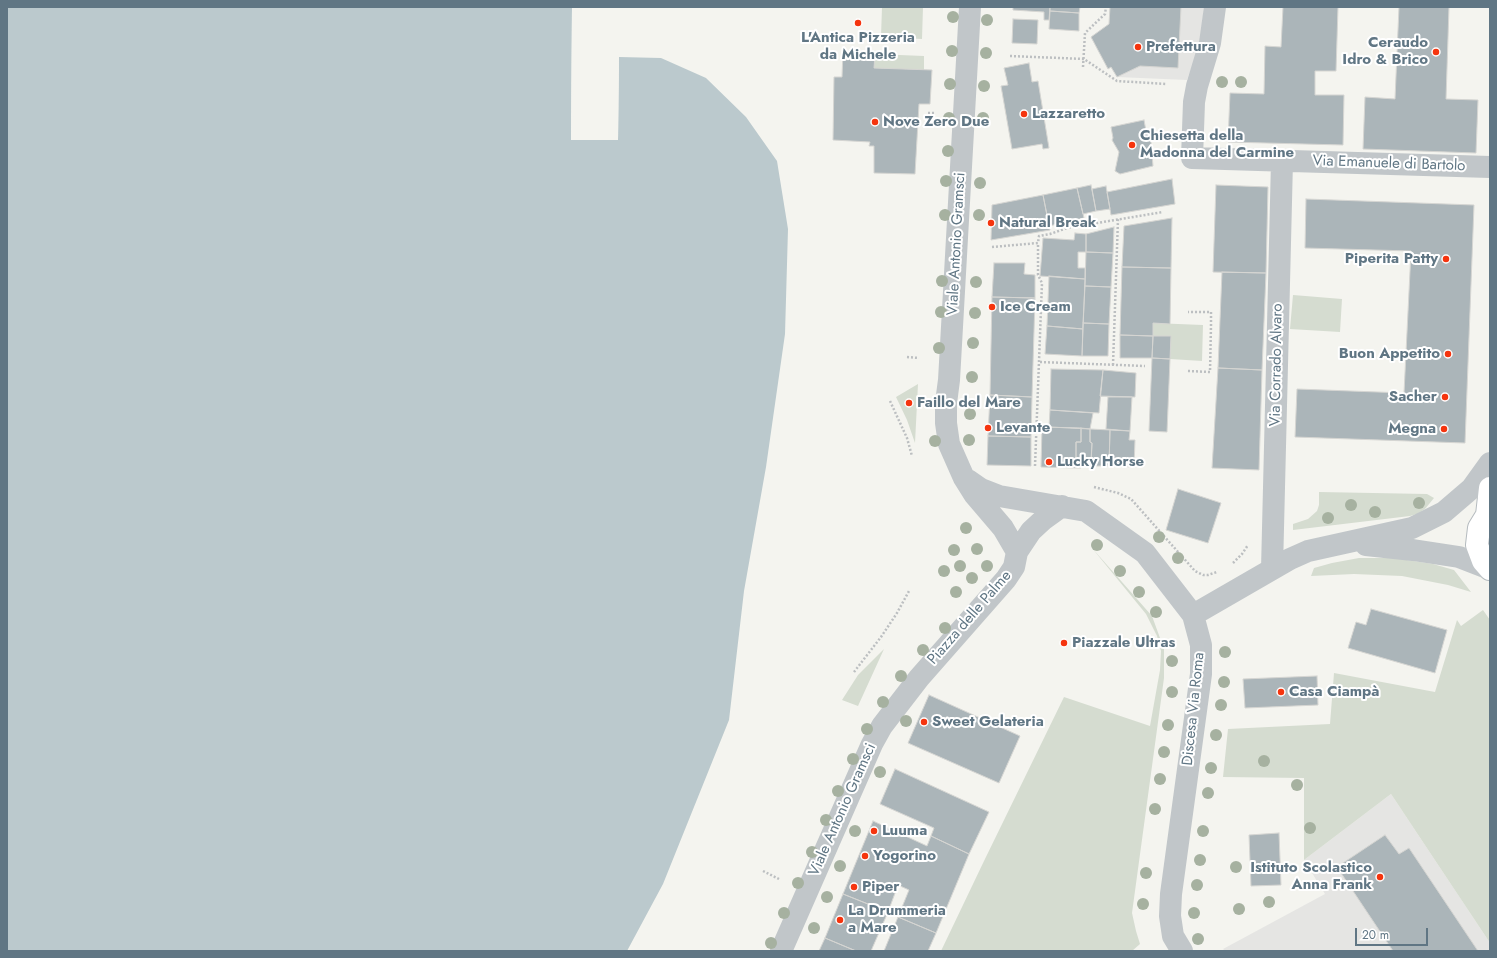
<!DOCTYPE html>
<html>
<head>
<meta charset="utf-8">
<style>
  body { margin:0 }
  #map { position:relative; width:1497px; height:958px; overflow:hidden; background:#f4f4ef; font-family:Jost,sans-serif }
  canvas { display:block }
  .frame { position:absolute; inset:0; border:8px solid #607684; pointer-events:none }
  .scale { position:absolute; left:1355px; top:928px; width:73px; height:18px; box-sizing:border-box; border:2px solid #607684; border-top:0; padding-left:5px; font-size:12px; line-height:14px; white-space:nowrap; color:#607684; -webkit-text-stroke:3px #fff; paint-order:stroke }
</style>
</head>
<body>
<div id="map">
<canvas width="1497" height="958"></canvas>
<div class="frame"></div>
<div class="scale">20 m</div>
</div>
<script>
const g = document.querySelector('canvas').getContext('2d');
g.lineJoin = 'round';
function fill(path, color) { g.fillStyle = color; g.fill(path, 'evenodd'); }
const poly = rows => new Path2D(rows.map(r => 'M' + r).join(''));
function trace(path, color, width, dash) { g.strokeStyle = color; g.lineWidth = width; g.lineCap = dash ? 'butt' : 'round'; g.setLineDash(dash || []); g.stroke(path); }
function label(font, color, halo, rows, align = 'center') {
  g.font = font + ' Jost,sans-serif'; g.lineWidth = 4; g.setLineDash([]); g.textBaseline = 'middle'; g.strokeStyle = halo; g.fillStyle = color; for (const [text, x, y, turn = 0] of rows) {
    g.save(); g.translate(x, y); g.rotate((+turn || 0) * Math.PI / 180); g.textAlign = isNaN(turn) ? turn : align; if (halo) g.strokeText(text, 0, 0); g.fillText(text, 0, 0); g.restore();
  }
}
const built = poly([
  [1110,7,1204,7,1200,44,1187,80,1117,77,1112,67,1108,69,1091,37,1109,24],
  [1391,794,1490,943,1490,951,1225,951,1223,949,1325,894,1304,860]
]);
const green = poly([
  [882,7,923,7,922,39,881,37],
  [875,54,924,56,924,70,874,68],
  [1293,295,1342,299,1340,332,1290,329],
  [1153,323,1203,325,1202,361,1170,359,1171,337,1153,336],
  [918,384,915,443,907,420,896,397],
  [1319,492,1427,494,1434,498,1425,509,1417,514,1410,516,1293,530,1293,524,1308,519,1317,511,1319,505],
  [1092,548,1152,616,1164,649,1164,678,1132,913,1136,931,1140,944,1132,951,941,951,984,861,1064,697,1150,726,1160,670,1161,651,1157,636,1146,614],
  [1359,558,1394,558,1433,564,1454,570,1471,592,1448,585,1402,576,1354,574,1311,576,1314,568,1332,563],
  [1483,610,1490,620,1490,943,1391,794,1304,860,1304,778,1223,777,1228,729,1330,724,1334,673,1435,692,1457,620,1461,626],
  [884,649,858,706,842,700,858,675]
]);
const water = poly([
  [7,7,572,7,571,140,618,140,619,57,661,58,706,78,746,117,777,161,788,229,785,334,766,467,744,591,729,720,663,884,627,951,7,951]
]);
const pier = poly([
  [572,7,574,7,573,138,616,138,617,57,619,55,618,140,571,140]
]);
const building = poly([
  [1013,7,1050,7,1049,20,1044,20,1044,12,1013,10,1013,7],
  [1050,7,1080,7,1079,13,1050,11,1050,7],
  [1110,7,1181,7,1178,68,1140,66,1117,77,1111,67,1108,69,1091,37,1109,24,1110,7],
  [1283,7,1338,7,1336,71,1315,71,1315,95,1344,95,1343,145,1228,142,1230,93,1264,94,1265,46,1281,47,1283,7],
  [1399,7,1449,7,1446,99,1478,100,1476,153,1363,149,1365,97,1395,99,1399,7],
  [1050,11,1079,13,1079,31,1049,29,1050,11],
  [1013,19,1038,20,1037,44,1012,43,1013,19],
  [843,51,875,54,874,68,932,70,930,104,919,104,915,174,874,173,874,146,869,146,870,142,833,140,834,77,842,77,843,51],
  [1029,63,1032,82,1038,81,1049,148,1043,149,1042,144,1012,149,1001,86,1008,85,1004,68,1029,63],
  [1144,120,1146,131,1150,131,1153,166,1120,174,1115,171,1119,152,1112,140,1113,138,1111,127,1144,120],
  [1172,179,1175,204,1111,215,1107,192,1172,179],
  [1091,185,1096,211,1083,214,1077,188,1091,185],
  [1216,185,1268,187,1266,273,1213,272,1216,185],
  [1106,186,1110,209,1096,211,1092,189,1106,186],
  [1077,188,1084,218,1049,226,1043,195,1077,188],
  [1043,195,1050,230,991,240,992,205,1043,195],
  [1306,199,1474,205,1465,443,1295,437,1297,389,1404,393,1411,251,1305,248,1306,199],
  [1172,218,1171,268,1122,267,1124,226,1172,218],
  [1114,227,1113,253,1086,252,1086,234,1114,227],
  [1075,233,1086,234,1086,252,1078,252,1078,268,1085,268,1085,279,1040,276,1043,238,1074,240,1075,233],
  [1086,252,1113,253,1111,287,1085,286,1086,252],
  [994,263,1025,263,1024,274,1035,275,1035,298,992,297,994,263],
  [1122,267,1171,268,1170,324,1153,323,1153,336,1120,335,1122,267],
  [1222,272,1266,273,1262,370,1218,368,1222,272],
  [1049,276,1085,279,1083,329,1047,326,1049,276],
  [1085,286,1111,287,1109,324,1083,323,1085,286],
  [992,297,1035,298,1032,397,990,395,992,297],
  [1083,323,1109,324,1108,356,1082,356,1083,323],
  [1047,326,1083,329,1082,356,1045,354,1047,326],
  [1120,335,1153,336,1152,358,1120,358,1120,335],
  [1153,336,1171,336,1170,359,1152,358,1153,336],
  [1152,358,1170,359,1167,432,1149,431,1152,358],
  [1218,368,1262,370,1259,470,1212,468,1218,368],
  [1051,369,1103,370,1099,413,1050,410,1051,369],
  [1103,370,1136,373,1135,397,1100,396,1103,370],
  [990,395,1032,397,1031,437,988,436,990,395],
  [1108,397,1132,397,1130,431,1106,429,1108,397],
  [1050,410,1093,413,1090,429,1049,427,1050,410],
  [1042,427,1081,428,1081,442,1076,442,1076,468,1041,467,1042,427],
  [1081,428,1090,429,1090,442,1092,443,1091,461,1082,460,1081,468,1076,468,1076,442,1081,442,1081,428],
  [1090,429,1110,430,1109,466,1091,466,1092,443,1090,442,1090,429],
  [1110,430,1130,431,1129,440,1135,440,1134,467,1109,466,1110,430],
  [988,436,1031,437,1031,466,987,465,988,436],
  [1178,489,1221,503,1208,543,1166,530,1178,489],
  [1371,609,1447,630,1435,673,1348,648,1356,622,1366,625,1371,609],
  [1317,676,1318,705,1245,708,1243,679,1317,676],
  [929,695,1020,736,999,783,908,743,929,695],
  [895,769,989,812,969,854,931,836,934,828,880,804,895,769],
  [873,821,927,846,931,836,969,854,936,933,898,917,909,890,898,885,888,912,843,894,873,821],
  [1279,833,1281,885,1251,886,1249,835,1279,833],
  [1385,835,1399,854,1409,848,1478,951,1393,951,1337,867,1385,835],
  [843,894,888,912,871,951,856,951,825,938,843,894],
  [898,917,936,933,928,951,884,951,898,917],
  [825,938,856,951,819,951,825,938]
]);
const path = poly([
  [1010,56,1084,59,1117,81,1166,84],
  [1083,67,1085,33,1105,14,1106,7],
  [928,113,934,113],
  [992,247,1038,243,1039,236,1050,234,1067,228,1163,212],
  [907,357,919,358],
  [1040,362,1145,366],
  [1113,365,1118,219],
  [1188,371,1210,372,1211,325,1211,312,1188,312],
  [890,401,907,438,912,456],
  [1035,466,1042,283,1038,275,1038,243],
  [1094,487,1118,493,1131,499,1195,571,1203,575,1208,575,1217,572],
  [1233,563,1242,554,1248,545],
  [854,672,881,637,897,613,909,591],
  [763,871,779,879]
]);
const street = poly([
  [1215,7,1210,43,1197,86,1194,102,1192,158,1490,167],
  [968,480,981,489,999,496,1086,511,1145,553,1193,615,1201,645,1201,674,1171,894,1170,916,1173,936,1182,951],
  [1366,545,1413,550,1459,557,1490,569],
  [1017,552,1031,531,1044,519,1062,506],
  [1272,569,1282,161],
  [1193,615,1290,559,1308,551,1412,528,1444,512,1472,488,1490,463],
  [781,951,872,744,882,726,919,678,1006,579,1014,567,1017,552,1003,528,974,494,964,478,949,444,946,423,946,403,949,380,970,7]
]);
const secondary = poly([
  [1490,513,1487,515,1479,528,1477,545,1483,561,1490,569],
  [1487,515,1490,488]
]);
const trees = [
  [953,17],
  [987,20],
  [952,51],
  [986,53],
  [1222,82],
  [1241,82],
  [950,84],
  [984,86],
  [949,118],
  [983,118],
  [948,151],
  [946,181],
  [980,183],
  [945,215],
  [979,215],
  [942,281],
  [976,282],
  [941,312],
  [975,313],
  [973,343],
  [939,348],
  [972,377],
  [970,414],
  [969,440],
  [935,441],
  [1419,503],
  [1351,505],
  [1375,512],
  [1328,518],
  [966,528],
  [1159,537],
  [1097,545],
  [977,549],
  [954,550],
  [1178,558],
  [960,566],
  [987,566],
  [944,571],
  [1120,571],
  [972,578],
  [956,592],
  [1139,592],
  [1156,612],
  [945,628],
  [923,650],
  [1225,652],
  [1172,661],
  [901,676],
  [1224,682],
  [1172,692],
  [883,702],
  [1221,705],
  [906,721],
  [1168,725],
  [867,729],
  [1216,735],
  [1164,752],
  [853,759],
  [1264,761],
  [1211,768],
  [880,772],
  [1160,779],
  [1297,785],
  [838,791],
  [1208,793],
  [1155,809],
  [826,820],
  [1310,828],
  [855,831],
  [1203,831],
  [812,852],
  [1200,860],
  [840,866],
  [1236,867],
  [1146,873],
  [798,883],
  [1197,885],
  [827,897],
  [1269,902],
  [1143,904],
  [1239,909],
  [784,913],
  [1194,913],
  [814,928],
  [1198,939],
  [771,943]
];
const markers = [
  [858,23,4,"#f5340e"],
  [1138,47,4,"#f5340e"],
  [1436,52,4,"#f5340e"],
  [1024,114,4,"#f5340e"],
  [875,122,4,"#f5340e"],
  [1132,145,4,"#f5340e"],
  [991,223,4,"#f5340e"],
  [1446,259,4,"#f5340e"],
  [992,307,4,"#f5340e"],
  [1448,354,4,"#f5340e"],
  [1445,397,4,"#f5340e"],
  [909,403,4,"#f5340e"],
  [988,428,4,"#f5340e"],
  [1444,429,4,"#f5340e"],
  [1049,462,4,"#f5340e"],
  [1064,643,4,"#f5340e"],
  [1281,692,4,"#f5340e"],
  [924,722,4,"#f5340e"],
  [874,831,4,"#f5340e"],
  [865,856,4,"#f5340e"],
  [1380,877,4,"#f5340e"],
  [854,887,4,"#f5340e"],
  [840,920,4,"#f5340e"]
];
const poiNames = [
  ["L'Antica Pizzeria",858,38,"center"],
  ["da Michele",858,55,"center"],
  ["Ceraudo",1428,43,"right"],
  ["Idro & Brico",1428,60,"right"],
  ["Prefettura",1146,47],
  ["Lazzaretto",1032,114],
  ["Nove Zero Due",883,122],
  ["Chiesetta della",1140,136],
  ["Madonna del Carmine",1140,153],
  ["Natural Break",999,223],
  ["Piperita Patty",1438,259,"right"],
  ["Ice Cream",1000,307],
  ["Buon Appetito",1440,354,"right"],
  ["Sacher",1437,397,"right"],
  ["Faillo del Mare",917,403],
  ["Levante",996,428],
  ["Megna",1436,429,"right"],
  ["Lucky Horse",1057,462],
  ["Piazzale Ultras",1072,643],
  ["Casa Ciampà",1289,692],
  ["Sweet Gelateria",932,722],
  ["Luuma",882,831],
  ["Yogorino",873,856],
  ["Istituto Scolastico",1372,868,"right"],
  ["Anna Frank",1372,885,"right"],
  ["Piper",862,887],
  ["La Drummeria",848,911],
  ["a Mare",848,928]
];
const streetNames = [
  ["Via Emanuele di Bartolo",1389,164,2],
  ["Viale Antonio Gramsci",957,244,-87],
  ["Via Corrado Alvaro",1277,365,-89],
  ["Piazza delle Palme",970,618,-49],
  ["Discesa Via Roma",1194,709,-84],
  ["Viale Antonio Gramsci",843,810,-66]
];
fill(built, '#e5e5e3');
fill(green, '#d5dcd0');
fill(water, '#bbc9cd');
fill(pier, '#f4f4ef');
fill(building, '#abb5b9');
trace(building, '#d5d5d2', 1);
trace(secondary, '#b5bbbf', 24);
trace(path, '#bcbfc1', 2.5, [2, 2]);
trace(street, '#c1c6c9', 22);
trace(secondary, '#fff', 22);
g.fillStyle = '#a6b1a0';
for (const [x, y] of trees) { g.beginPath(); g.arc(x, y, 6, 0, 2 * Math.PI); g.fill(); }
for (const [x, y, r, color] of markers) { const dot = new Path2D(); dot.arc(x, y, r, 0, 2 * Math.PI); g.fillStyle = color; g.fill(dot); trace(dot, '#fff', 1.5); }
label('bold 15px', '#607684', '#fff', poiNames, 'left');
label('15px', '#607684', '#fff', streetNames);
</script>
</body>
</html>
